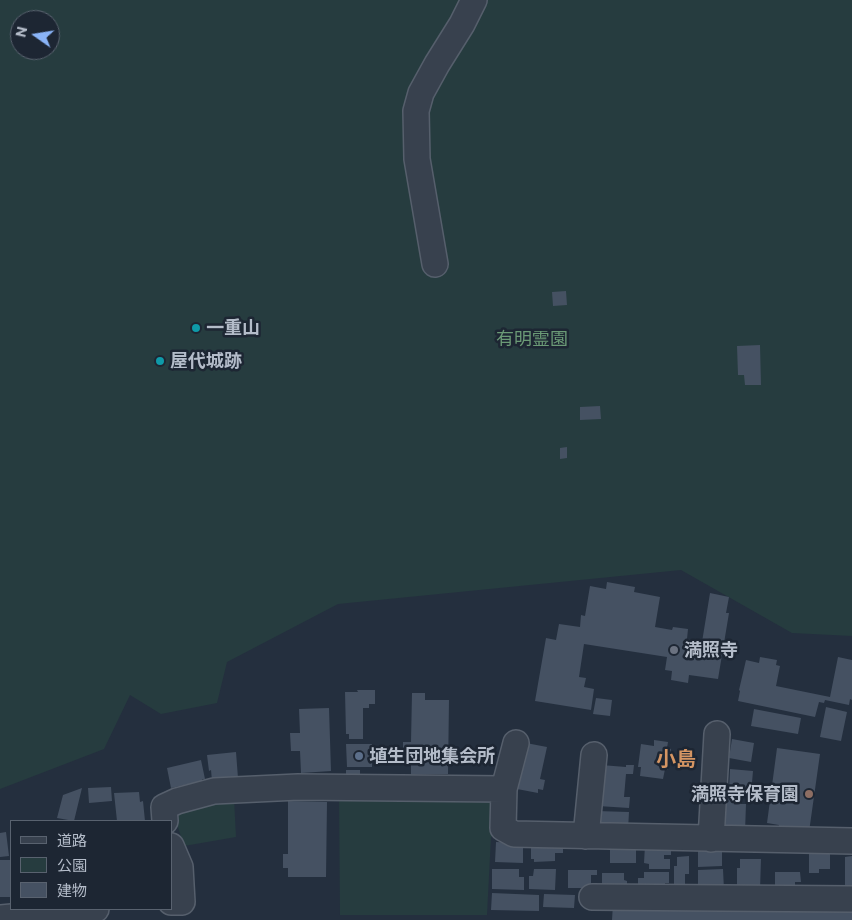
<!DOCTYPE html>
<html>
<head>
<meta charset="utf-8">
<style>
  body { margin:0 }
  #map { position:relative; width:852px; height:920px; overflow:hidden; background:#242f3e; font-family:Commissioner,"Noto Sans JP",sans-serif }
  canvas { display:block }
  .legend { position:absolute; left:10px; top:820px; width:162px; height:90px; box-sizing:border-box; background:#1d2633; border:1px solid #59626f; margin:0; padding:6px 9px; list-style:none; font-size:15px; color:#b4bcc9 }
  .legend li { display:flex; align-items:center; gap:10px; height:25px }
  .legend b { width:25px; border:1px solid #59626f }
  .north { position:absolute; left:10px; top:10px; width:50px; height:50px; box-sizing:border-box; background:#1d2633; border:1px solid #59626f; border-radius:50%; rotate:283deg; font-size:14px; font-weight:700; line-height:20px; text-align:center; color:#b4bcc9 }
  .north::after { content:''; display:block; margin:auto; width:18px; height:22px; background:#8ab4f8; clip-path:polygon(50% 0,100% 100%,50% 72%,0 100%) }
</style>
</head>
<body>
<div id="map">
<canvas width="852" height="920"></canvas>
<ul class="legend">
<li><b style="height:6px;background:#38414e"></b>道路</li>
<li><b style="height:14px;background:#263c3f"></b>公園</li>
<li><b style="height:14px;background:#455162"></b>建物</li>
</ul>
<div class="north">N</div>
</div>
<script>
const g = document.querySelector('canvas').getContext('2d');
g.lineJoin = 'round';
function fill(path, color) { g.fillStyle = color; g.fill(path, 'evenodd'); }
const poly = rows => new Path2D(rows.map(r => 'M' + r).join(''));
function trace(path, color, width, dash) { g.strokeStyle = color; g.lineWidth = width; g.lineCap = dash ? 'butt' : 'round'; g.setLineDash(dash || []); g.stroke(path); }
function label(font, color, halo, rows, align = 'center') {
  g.font = font + ' Commissioner,"Noto Sans JP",sans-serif'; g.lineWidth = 5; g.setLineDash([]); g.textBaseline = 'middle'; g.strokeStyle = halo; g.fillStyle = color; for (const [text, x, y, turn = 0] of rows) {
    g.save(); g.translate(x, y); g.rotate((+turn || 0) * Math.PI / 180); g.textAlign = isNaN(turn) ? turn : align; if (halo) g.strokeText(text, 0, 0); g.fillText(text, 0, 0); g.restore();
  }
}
const green = poly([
  [0,0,852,0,852,636,792,633,681,570,338,604,227,662,217,703,161,714,130,695,104,749,0,789],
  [20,20,50,20,50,50,20,50],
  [339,796,499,797,495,836,491,837,487,915,340,915],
  [234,798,236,837,184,846,175,818,177,812]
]);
const building = poly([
  [566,291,567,305,553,306,552,292],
  [760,345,761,385,745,385,744,375,738,375,737,346],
  [600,406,601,419,580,420,580,407],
  [567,447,567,458,560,459,560,448],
  [607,582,635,587,634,592,660,597,655,627,672,630,673,627,688,629,687,639,702,642,710,593,729,597,726,613,729,613,718,679,689,675,688,683,671,680,672,671,665,670,667,657,584,644,579,677,586,678,584,687,594,689,591,710,535,701,546,638,556,640,559,624,580,627,581,615,585,616,590,586,606,589],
  [760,657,777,660,776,665,780,666,776,686,830,697,838,657,852,660,852,700,850,699,849,705,825,700,824,703,819,702,815,717,738,701,740,691,739,690,746,660,759,663],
  [357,690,375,690,375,704,369,704,369,708,363,708,363,739,349,739,349,734,346,734,345,692,358,692],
  [412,693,425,693,425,700,449,700,448,774,411,774,411,757,403,757,403,742,411,742],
  [596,698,612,700,610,716,593,714],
  [826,707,847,712,841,741,820,737],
  [329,708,331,771,301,773,300,751,291,751,290,733,300,733,299,709],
  [754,709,801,718,798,734,751,726],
  [732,739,754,743,751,762,729,758],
  [654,740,668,742,667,748,671,749,668,770,665,769,663,779,640,776,641,767,638,767,641,744,654,746],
  [526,743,547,747,540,779,545,780,543,790,538,789,538,793,517,789],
  [346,744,372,744,372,767,347,767],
  [777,748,820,754,809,832,778,828,779,825,767,823],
  [236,752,238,778,212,781,211,770,209,771,207,755],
  [201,760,205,779,202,779,203,783,193,785,193,783,171,788,167,768],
  [601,765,626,767,626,765,634,765,633,774,626,774,624,797,630,797,629,808,598,806],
  [730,769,753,771,751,794,729,792],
  [346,770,360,770,360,776,346,776],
  [111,787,112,801,89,803,88,788],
  [82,788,74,821,57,818,63,795],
  [139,792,140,802,143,801,145,821,117,821,114,793],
  [727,798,741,798,741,804,746,804,745,832,721,828,722,800,727,800],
  [288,801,327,802,326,877,288,877,288,868,283,868,283,854,288,854],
  [596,811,629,812,628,830,595,829],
  [6,832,9,856,0,857,0,833],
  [496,842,523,843,523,863,495,862],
  [531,843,563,843,563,853,555,853,555,861,534,862,534,859,531,859],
  [610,845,636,845,636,863,610,863],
  [645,845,671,846,671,855,664,855,664,859,670,859,670,869,649,869,649,864,644,863],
  [698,846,724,846,725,852,722,852,722,866,698,867],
  [809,847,830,847,830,869,819,869,819,873,809,873],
  [689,856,689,874,685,874,685,890,674,889,674,866,677,866,677,857],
  [852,856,852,889,845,889,845,857],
  [740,859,761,859,760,890,737,890,737,868,740,868],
  [0,860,11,860,11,897,0,897],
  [492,869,519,869,519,877,524,877,524,890,492,889],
  [534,869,556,869,555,890,529,889,529,876,533,876],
  [723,869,724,890,698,890,698,870],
  [568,870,597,870,597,875,591,875,591,888,568,888],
  [644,872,669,872,669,883,665,883,665,890,638,889,638,878,644,878],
  [775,872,800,872,801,882,795,882,795,891,775,891],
  [602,873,624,873,624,880,627,881,627,890,602,889],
  [492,893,539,895,539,911,491,910],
  [544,894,575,895,574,908,543,907],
  [613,904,852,907,852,920,612,920]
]);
const minor = poly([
  [435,264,417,159,416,111,421,93,437,64,462,24,474,0],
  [504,789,516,743],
  [165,821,164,807,177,801,214,791,298,787,504,789,503,828,514,834,852,841],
  [586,836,594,755],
  [711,839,717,734],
  [171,846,180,867,182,902,171,902],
  [592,897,852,899],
  [0,918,96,909]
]);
const markers = [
  [196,328,5,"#0f9aa8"],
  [160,361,5,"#0f9aa8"],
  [674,650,5,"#6b7280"],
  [359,756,5,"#5c6f8a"],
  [809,794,5,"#8d6e63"]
];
const poiNames = [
  ["一重山",206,328],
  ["屋代城跡",170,361],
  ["満照寺",684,650],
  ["埴生団地集会所",369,756],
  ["満照寺保育園",799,794,"right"]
];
const parkNames = [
  ["有明霊園",532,339]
];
const quarterNames = [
  ["小島",676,759]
];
fill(green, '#263c3f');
fill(building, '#455162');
trace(minor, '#565f6c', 28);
trace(minor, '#38414e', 25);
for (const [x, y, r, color] of markers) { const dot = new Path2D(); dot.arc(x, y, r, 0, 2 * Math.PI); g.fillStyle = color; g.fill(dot); trace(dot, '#1d2633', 2); }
label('bold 18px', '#b4bcc9', '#1d2633', poiNames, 'left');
label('18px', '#6b9a76', '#1d2633', parkNames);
label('bold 20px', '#d59563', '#1d2633', quarterNames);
</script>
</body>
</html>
